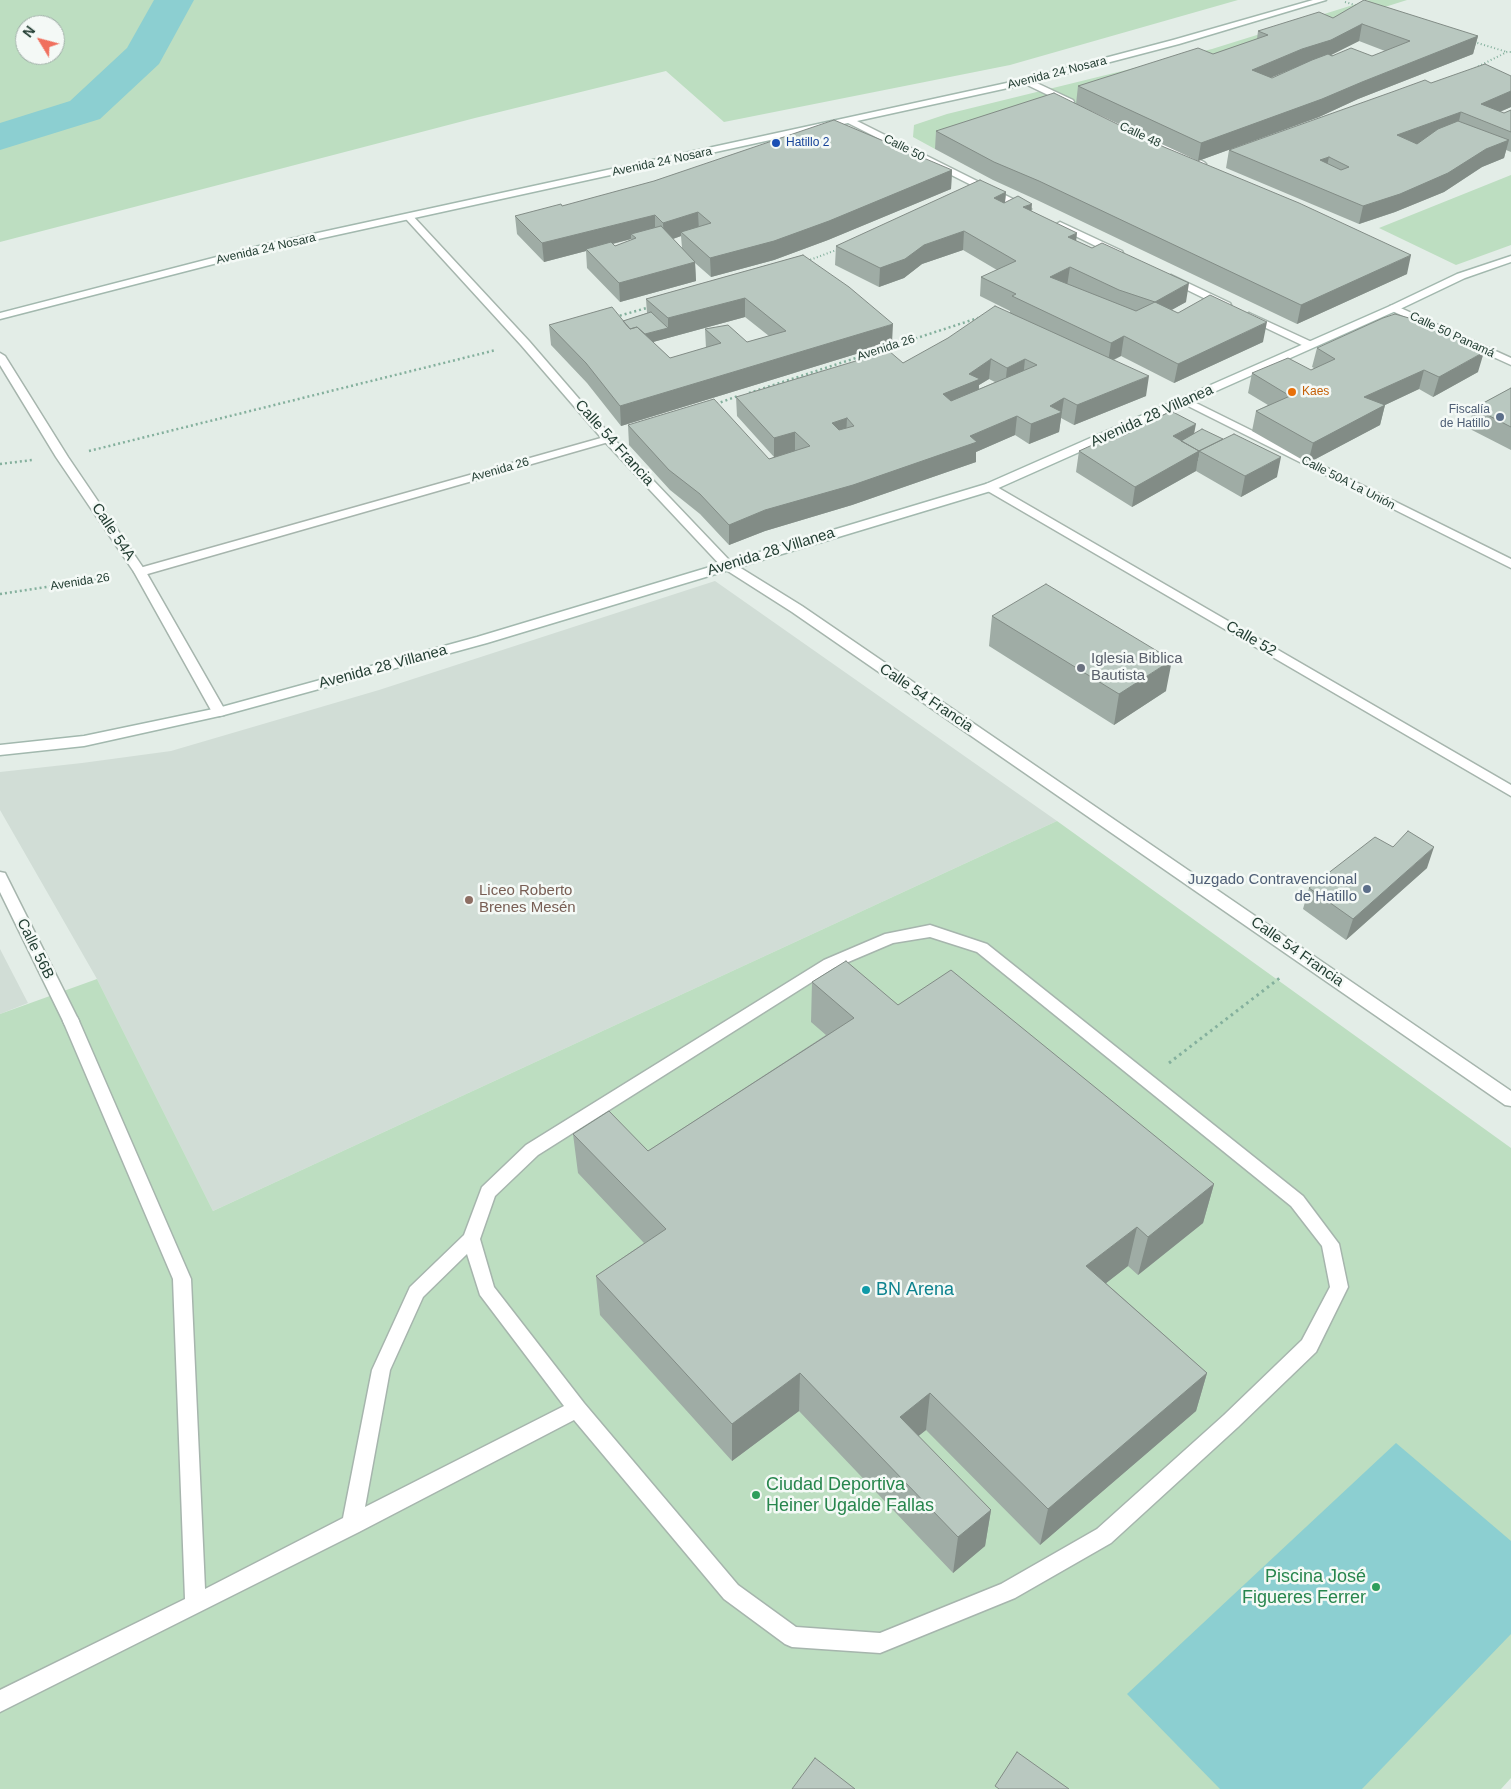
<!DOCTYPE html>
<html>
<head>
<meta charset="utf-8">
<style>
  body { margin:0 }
  #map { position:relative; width:1511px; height:1789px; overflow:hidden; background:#e3ede7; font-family:Helvetica,sans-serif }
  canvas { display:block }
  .north { position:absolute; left:15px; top:15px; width:50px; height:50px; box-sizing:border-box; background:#f4f9f6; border:1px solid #a0aea8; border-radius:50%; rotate:307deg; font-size:14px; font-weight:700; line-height:20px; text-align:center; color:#233e33 }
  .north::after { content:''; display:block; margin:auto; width:18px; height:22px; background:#f0705e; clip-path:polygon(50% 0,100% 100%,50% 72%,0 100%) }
</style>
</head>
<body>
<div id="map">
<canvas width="1511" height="1789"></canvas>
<div class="north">N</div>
</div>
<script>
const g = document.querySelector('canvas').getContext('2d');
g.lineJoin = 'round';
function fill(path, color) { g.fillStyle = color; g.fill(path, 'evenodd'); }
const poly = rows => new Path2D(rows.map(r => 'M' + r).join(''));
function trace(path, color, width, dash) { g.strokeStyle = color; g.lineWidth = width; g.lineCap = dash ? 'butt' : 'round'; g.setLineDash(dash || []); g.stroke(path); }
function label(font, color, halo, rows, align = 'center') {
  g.font = font + ' Helvetica,sans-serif'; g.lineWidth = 5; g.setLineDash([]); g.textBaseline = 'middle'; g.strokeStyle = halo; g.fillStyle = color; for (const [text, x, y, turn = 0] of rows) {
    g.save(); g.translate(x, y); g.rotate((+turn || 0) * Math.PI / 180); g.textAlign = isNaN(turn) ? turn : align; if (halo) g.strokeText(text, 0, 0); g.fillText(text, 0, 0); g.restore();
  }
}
const built = poly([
  [715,581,1057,821,213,1211,97,979,0,810,0,772,82,763,171,751,379,690],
  [0,949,28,1003,0,1014]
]);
const green = poly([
  [0,0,1238,0,1010,65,724,122,666,71,475,118,0,242],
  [25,25,55,25,55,55,25,55],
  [1369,0,1407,0,935,149,913,137,914,125,947,114,1212,49],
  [1511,175,1511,245,1456,265,1379,228],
  [1057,821,1511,1148,1511,1778,1501,1789,0,1789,0,1014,97,979,213,1211]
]);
const water = poly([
  [1396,1443,1511,1541,1511,1634,1362,1789,1220,1789,1127,1694]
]);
const river = poly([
  [154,0,194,0,159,64,100,119,0,150,0,123,70,101,127,48,154,0]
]);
const pathFar2 = poly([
  [1345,2,1358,6],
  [1474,42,1507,52],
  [1475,68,1507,52,1511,52],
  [807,261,839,249]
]);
const pathFar1 = poly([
  [615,317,650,307],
  [749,393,978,318],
  [716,404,738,396],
  [89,451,496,350],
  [0,464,32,460],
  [0,594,112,577]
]);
const path = poly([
  [1169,1063,1281,977]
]);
const lane = poly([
  [608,436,614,439,612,441,144,575,140,576,134,572,136,569,608,436],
  [930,925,987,944,1303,1196,1339,1244,1348,1287,1316,1352,1238,1427,1111,1543,1015,1598,880,1653,792,1647,785,1644,724,1599,574,1420,359,1532,0,1712,0,1690,185,1599,173,1279,63,1021,65,1017,71,1015,77,1017,79,1021,191,1279,205,1589,343,1518,372,1370,410,1287,464,1235,482,1187,526,1145,824,960,885,934,930,925],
  [930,937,977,952,1291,1206,1322,1246,1330,1287,1302,1340,1224,1415,1097,1529,1001,1584,880,1633,796,1627,738,1585,584,1403,494,1287,480,1239,495,1196,538,1155,834,968,893,943,930,937],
  [467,1254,480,1295,564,1406,365,1507,390,1370,423,1297,467,1254]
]);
const street = poly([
  [1026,78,1073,100,1074,102,1073,104,1067,104,1023,83,1022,81,1026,78],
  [1093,110,1204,162,1206,164,1204,166,1198,166,1090,115,1088,113,1093,110],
  [851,118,1029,207,1031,209,1029,211,1023,211,848,123,848,119,851,118],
  [409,214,412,215,529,341,612,437,731,562,802,606,1511,1091,1511,1106,1505,1105,792,612,723,568,604,441,521,345,406,219,406,215,409,214],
  [1060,222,1122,251,1123,253,1118,256,1114,255,1057,227,1055,225,1060,222],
  [1171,275,1230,303,1231,305,1226,308,1222,307,1167,280,1166,278,1171,275],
  [1394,305,1511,358,1511,365,1390,310,1389,308,1390,306,1394,305],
  [1249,313,1314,343,1315,345,1310,348,1306,347,1245,318,1244,316,1249,313],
  [0,353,5,356,68,457,146,572,226,712,224,715,219,716,214,715,212,712,134,572,56,457,0,365,0,353],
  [1186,398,1511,559,1511,568,1182,403,1180,401,1186,398],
  [990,483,1511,785,1511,796,986,490,984,487,986,484,990,483],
  [0,872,5,873,79,1021,77,1025,71,1027,65,1025,63,1021,0,892,0,872]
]);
const secondary = poly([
  [1313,0,1326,0,1179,44,1026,84,268,250,0,319,0,313,267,244,1025,79,1173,40,1313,0],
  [1511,256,1511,262,1465,278,1398,310,994,490,487,643,224,715,84,746,0,755,0,745,84,736,218,708,477,637,986,484,1390,306,1457,274,1511,256]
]);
const wall = poly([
  [1333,18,1478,36,1473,54,1358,99,1319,117,1198,161,1076,104,1078,86,1213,54,1257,39,1258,31],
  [1359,41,1385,51,1372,56,1331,55],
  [1296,67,1272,78,1271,77],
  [1511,76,1511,107,1500,112,1504,113,1511,110,1511,152,1506,150,1504,158,1482,167,1444,192,1395,212,1359,224,1226,168,1229,150,1431,83],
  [936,131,1407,274,1297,324,1037,200,993,180,935,149],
  [952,170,951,189,828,240,774,260,711,277,695,263,696,281,620,302,587,268,586,251,544,262,517,234,515,216,562,206],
  [681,236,682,248,673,239],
  [631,239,631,240,615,246,613,244],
  [1006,192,1005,203,1031,211,1076,241,1186,302,1171,310,1178,313,1263,342,1174,383,1121,356,1114,360,1146,396,1074,425,1061,418,1059,432,1029,444,1015,435,976,452,976,462,852,505,765,531,729,545,700,514,670,490,629,445,628,425,769,459,774,457,737,416,736,397,903,363,1010,313,1010,311,980,296,981,277,997,270,963,250,922,264,904,278,879,287,835,265,836,246],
  [989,379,995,382,979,389,979,385],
  [803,255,892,343,621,426,587,383,551,345,549,325,623,321,647,313,646,299],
  [745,317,769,336,747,342,705,329,706,348,670,358,653,342],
  [1317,348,1478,372,1433,397,1419,389,1385,405,1380,425,1308,463,1252,431,1256,411,1268,405,1248,393,1252,373,1311,370,1314,368,1312,367],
  [1511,388,1511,450,1468,428,1474,408],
  [1194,433,1277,477,1241,497,1196,471,1132,507,1076,472,1079,451,1123,436],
  [992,616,1166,691,1114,725,989,646],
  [1427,868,1346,940,1303,909,1309,888],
  [812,982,898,1005,1214,1184,1203,1223,1138,1275,1128,1266,1106,1283,1207,1373,1196,1411,1040,1545,926,1430,918,1436,991,1510,985,1546,953,1573,799,1411,732,1461,600,1315,596,1276,644,1243,578,1173,573,1134,648,1151,826,1035,811,1022]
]);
const shadedWall = poly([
  [1362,24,1359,41,1327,57,1299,66,1249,87,1252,70],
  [1478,36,1473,54,1358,99,1319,117,1198,161,1201,143,1362,82],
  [1511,91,1511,107,1480,120,1481,104],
  [1461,112,1457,130,1392,153,1397,135],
  [1509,140,1504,158,1482,167,1444,192,1395,212,1359,224,1363,206,1486,149],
  [1329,157,1325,175,1320,160],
  [952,170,951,189,828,240,774,260,711,277,710,258],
  [1006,192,1004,210,994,198],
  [1032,204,1030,223,1023,207],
  [698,212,699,231,681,232,681,236,664,242,663,223],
  [655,215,655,233,631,234,631,239,588,250,586,249,586,251,544,262,542,243],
  [964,231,963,250,922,264,904,278,879,287,880,268,924,245],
  [1077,233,1075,252,1068,237],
  [1411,255,1407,274,1297,324,1301,305],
  [695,262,696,281,620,302,619,283],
  [1070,267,1067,286,1050,277],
  [1189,283,1186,302,1152,321,1155,302],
  [745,298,745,317,631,348,630,338,668,328,668,318],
  [1267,322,1263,342,1174,383,1178,364],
  [893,324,892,343,621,426,620,406],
  [1124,336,1121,356,1108,362,1111,343],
  [1484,352,1478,372,1433,397,1439,377],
  [991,359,989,379,979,385,978,399,941,414,943,394,969,374],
  [1025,359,1023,379,1005,387,1007,368],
  [1424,370,1419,389,1385,405,1380,425,1308,463,1313,443,1364,397],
  [1149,376,1146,396,1074,425,1077,405],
  [1064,398,1059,432,1029,444,1031,424,1050,406],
  [1017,416,1015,435,976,452,976,462,852,505,765,531,729,545,729,525,765,510,970,436],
  [847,418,846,438,832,423],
  [1196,424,1192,444,1180,451,1173,436],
  [795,432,795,452,774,458,774,438],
  [1199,451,1196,471,1132,507,1135,487],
  [1281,457,1277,477,1241,497,1245,476],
  [1172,660,1166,691,1114,725,1119,694],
  [1434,847,1427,868,1346,940,1353,919],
  [1214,1184,1203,1223,1138,1275,1148,1237],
  [1137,1227,1128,1266,1078,1305,1086,1266],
  [800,1373,799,1411,732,1461,732,1424],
  [1207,1373,1196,1411,1040,1545,1048,1509],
  [930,1393,926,1430,896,1454,900,1417],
  [991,1510,985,1546,953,1573,958,1537]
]);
const building = poly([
  [1364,0,1478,36,1362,82,1322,99,1201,143,1078,86,1198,48,1213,54,1268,35,1258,31,1319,12,1333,18,1364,0],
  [1362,24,1410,41,1372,56,1351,48,1332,56,1328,54,1312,60,1272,78,1252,70,1302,49,1331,40,1362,24],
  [1485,64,1511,76,1511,91,1481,104,1504,113,1511,110,1511,132,1461,112,1397,135,1417,144,1438,129,1458,121,1509,140,1486,149,1448,173,1400,194,1363,206,1229,150,1392,92,1425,80,1431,83,1485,64],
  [1329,157,1349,167,1341,170,1320,160,1329,157],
  [1054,93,1164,147,1299,203,1411,255,1301,305,1039,181,994,162,936,131,1054,93],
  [834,120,952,170,829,221,774,241,710,258,681,232,711,223,698,212,663,223,655,215,542,243,515,216,561,204,562,206,654,181,834,120],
  [980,180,1006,192,994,198,1004,203,1018,196,1032,204,1023,207,1077,233,1068,237,1092,248,1102,243,1189,283,1155,302,1119,290,1070,267,1050,277,1136,311,1155,302,1178,313,1210,295,1267,322,1178,364,1124,336,1111,343,1012,296,1016,294,981,277,1016,261,964,231,924,245,905,259,880,268,836,246,980,180],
  [661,226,695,262,619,283,586,249,611,242,615,246,636,238,631,234,661,226],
  [803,255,849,287,893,324,620,406,586,363,549,325,612,307,630,329,637,327,670,358,721,343,705,329,728,325,747,342,786,331,745,298,668,318,646,299,803,255],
  [995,306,1149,376,1077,405,1064,398,1050,406,1062,412,1031,424,1017,416,970,436,977,442,853,485,765,510,729,525,700,494,669,470,628,425,714,399,769,459,810,446,795,432,774,438,736,397,889,351,903,363,948,338,995,306],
  [991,359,1007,368,1025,359,1037,365,951,401,943,394,980,379,969,374,991,359],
  [847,418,854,426,839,430,832,423,847,418],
  [651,312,668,328,645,334,637,327,630,329,623,321,651,312],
  [1395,314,1409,318,1456,337,1484,352,1439,377,1424,370,1364,397,1385,405,1313,443,1256,411,1290,396,1252,373,1288,358,1311,370,1335,359,1317,348,1383,318,1395,314],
  [1511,388,1511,427,1474,408,1511,388],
  [1171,411,1196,424,1173,436,1199,451,1135,487,1079,451,1119,433,1123,436,1171,411],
  [1202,429,1223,439,1199,451,1197,461,1199,451,1181,441,1202,429],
  [1234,434,1281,457,1245,476,1199,451,1234,434],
  [1046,584,1172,660,1119,694,992,616,1046,584],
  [1408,831,1434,847,1353,919,1309,888,1375,837,1393,847,1408,831],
  [846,961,898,1005,951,970,1214,1184,1148,1237,1137,1227,1086,1266,1207,1373,1048,1509,930,1393,900,1417,991,1510,958,1537,800,1373,732,1424,596,1276,666,1229,573,1134,609,1111,648,1151,854,1018,812,982,846,961],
  [1017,1752,1069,1789,999,1789,995,1786,1017,1752],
  [815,1758,855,1789,792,1789,815,1758]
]);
const markers = [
  [776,143,5,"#1a4fb4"],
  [1292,392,5,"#e8710a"],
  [1500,417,5,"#5c6f8a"],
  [1081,668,5,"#6b7280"],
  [1367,889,5,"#5c6f8a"],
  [469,900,5,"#8d6e63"],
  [866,1290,5,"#0f9aa8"],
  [756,1495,5,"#2e9e5b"],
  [1376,1587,5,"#2e9e5b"]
];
const farStreetnames = [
  ["Avenida 24 Nosara",1057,73,-14],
  ["Calle 48",1140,135,25],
  ["Calle 50",904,148,27],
  ["Avenida 24 Nosara",662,162,-12],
  ["Avenida 24 Nosara",266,249,-13],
  ["Calle 50 Panamá",1452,335,25],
  ["Avenida 26",886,348,-18],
  ["Avenida 26",500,470,-16],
  ["Calle 50A La Unión",1348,483,27],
  ["Avenida 26",80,582,-9]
];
const farTransitnames = [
  ["Hatillo 2",786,143]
];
const farFoodnames = [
  ["Kaes",1302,392]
];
const farServicenames = [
  ["Fiscalía",1490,410],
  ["de Hatillo",1490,424]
];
const streetNames = [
  ["Avenida 28 Villanea",1152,416,-24],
  ["Calle 54 Francia",614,443,48],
  ["Calle 54A",113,532,56],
  ["Avenida 28 Villanea",771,552,-17],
  ["Calle 52",1251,639,30],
  ["Avenida 28 Villanea",383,667,-15],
  ["Calle 54 Francia",926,698,34],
  ["Calle 56B",35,949,64],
  ["Calle 54 Francia",1297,952,35]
];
const worshipNames = [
  ["Iglesia Biblica",1091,659],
  ["Bautista",1091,676]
];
const serviceNames = [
  ["Juzgado Contravencional",1357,880],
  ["de Hatillo",1357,897]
];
const educationNames = [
  ["Liceo Roberto",479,891],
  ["Brenes Mesén",479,908]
];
const nearCulturenames = [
  ["BN Arena",876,1290]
];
const nearLeisurenames = [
  ["Ciudad Deportiva",766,1485],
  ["Heiner Ugalde Fallas",766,1506],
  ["Piscina José",1366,1577,"right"],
  ["Figueres Ferrer",1366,1598,"right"]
];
fill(built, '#d1ddd6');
fill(green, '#bddec1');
fill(water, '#8ccfd1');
fill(river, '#8ccfd1');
trace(lane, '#a6b5ad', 3);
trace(street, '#a6b5ad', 3);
trace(secondary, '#a2b8ae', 3);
trace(pathFar2, '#84b09d', 2, [1, 2.5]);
trace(pathFar1, '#84b09d', 2.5, [2, 3]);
trace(path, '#84b09d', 3, [2.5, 4]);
fill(lane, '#fff');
fill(street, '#fff');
fill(secondary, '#fff');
fill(wall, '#9faca5');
fill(shadedWall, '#828c86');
fill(building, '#b9c8c0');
trace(building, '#828c86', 1);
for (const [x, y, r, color] of markers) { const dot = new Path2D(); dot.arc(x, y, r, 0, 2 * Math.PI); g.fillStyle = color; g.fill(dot); trace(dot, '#f4f9f6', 2); }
label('12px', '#233e33', '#f4f9f6', farStreetnames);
label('12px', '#164399', '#f4f9f6', farTransitnames, 'left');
label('12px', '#c56008', '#f4f9f6', farFoodnames, 'left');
label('12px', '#4e5e75', '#f4f9f6', farServicenames, 'right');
label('15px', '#233e33', '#f4f9f6', streetNames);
label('15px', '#5b616d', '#f4f9f6', worshipNames, 'left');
label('15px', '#4e5e75', '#f4f9f6', serviceNames, 'right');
label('15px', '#785e54', '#f4f9f6', educationNames, 'left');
label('18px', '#0d838f', '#f4f9f6', nearCulturenames, 'left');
label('18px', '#27864d', '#f4f9f6', nearLeisurenames, 'left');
</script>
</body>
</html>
